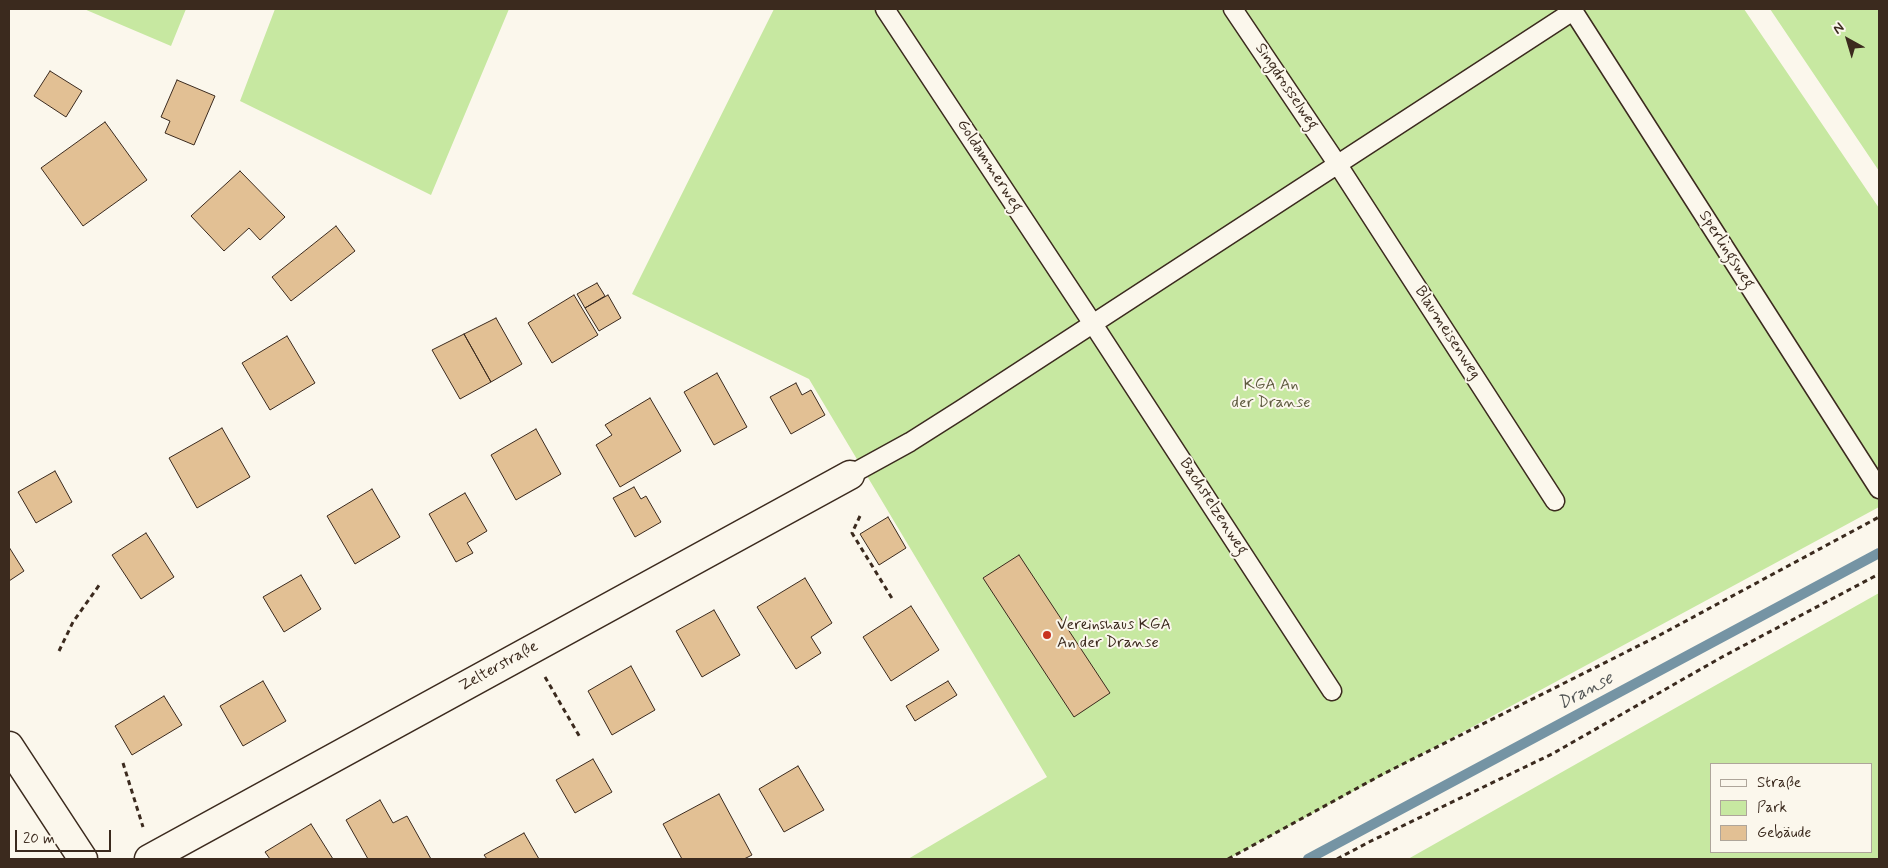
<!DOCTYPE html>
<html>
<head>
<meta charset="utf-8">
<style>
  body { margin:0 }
  #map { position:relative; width:1888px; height:868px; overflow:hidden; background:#fbf7ec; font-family:Mynerve,sans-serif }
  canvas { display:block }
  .frame { position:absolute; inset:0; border:10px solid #3b2a1e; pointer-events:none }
  .legend { position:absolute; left:1710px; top:763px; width:162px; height:90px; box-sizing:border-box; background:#fbf7ec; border:1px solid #aea59a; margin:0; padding:6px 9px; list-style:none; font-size:15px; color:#3b2a1e }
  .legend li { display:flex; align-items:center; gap:10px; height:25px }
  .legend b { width:25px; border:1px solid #aea59a }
  .north { position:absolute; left:1823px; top:15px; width:50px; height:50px; -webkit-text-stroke:4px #fbf7ec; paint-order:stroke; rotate:321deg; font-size:14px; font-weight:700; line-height:20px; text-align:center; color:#3b2a1e }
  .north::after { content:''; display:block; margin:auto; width:18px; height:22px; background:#3b2a1e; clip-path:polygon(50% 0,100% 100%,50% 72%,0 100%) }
  .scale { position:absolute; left:15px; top:830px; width:96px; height:22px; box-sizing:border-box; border:2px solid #3b2a1e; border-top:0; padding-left:6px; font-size:15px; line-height:18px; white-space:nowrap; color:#3b2a1e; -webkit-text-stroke:4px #fbf7ec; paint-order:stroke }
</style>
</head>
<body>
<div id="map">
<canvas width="1888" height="868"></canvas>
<div class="frame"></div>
<ul class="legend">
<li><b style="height:6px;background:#fbf7ec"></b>Straße</li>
<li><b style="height:14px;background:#c7e8a1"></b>Park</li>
<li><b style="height:14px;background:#e2c094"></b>Gebäude</li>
</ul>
<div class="north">N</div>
<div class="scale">20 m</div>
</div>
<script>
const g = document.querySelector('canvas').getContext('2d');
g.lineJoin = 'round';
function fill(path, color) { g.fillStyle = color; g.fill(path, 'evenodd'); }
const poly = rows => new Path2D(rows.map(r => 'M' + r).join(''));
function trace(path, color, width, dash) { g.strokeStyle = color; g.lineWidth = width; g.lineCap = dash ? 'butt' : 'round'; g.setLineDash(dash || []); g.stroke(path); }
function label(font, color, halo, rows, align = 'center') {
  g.font = font + ' Mynerve,sans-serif'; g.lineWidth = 4; g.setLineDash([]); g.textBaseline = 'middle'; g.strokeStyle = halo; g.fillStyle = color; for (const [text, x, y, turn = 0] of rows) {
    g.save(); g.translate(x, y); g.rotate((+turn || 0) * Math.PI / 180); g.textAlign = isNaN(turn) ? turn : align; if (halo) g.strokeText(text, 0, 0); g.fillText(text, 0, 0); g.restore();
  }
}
const green = poly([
  [84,9,186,9,171,46],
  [275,9,509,9,431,195,240,101],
  [774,9,1744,9,1879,208,1879,507,1228,859,908,859,1047,777,809,379,632,294],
  [1770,9,1879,9,1879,171],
  [1879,593,1879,859,1408,859],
  [1872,764,1872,852,1712,852,1712,764]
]);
const stream = poly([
  [1308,859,1879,553]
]);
const building = poly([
  [50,71,82,91,66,117,34,96,50,71],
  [177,80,215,96,194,145,165,133,170,121,161,117,177,80],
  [105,122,147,180,83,226,41,168,105,122],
  [240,171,285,217,260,240,249,228,224,251,191,216,240,171],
  [336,226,355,251,291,301,272,277,336,226],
  [597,283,605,296,585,308,577,294,597,283],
  [574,295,598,335,552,363,528,323,574,295],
  [608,295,621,318,599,331,585,308,608,295],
  [496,318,522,364,491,382,464,334,496,318],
  [464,334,491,382,460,399,432,350,464,334],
  [287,336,315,383,270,410,242,363,287,336],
  [717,373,747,427,714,445,684,392,717,373],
  [796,383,802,395,811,390,825,415,791,434,770,397,796,383],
  [650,398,681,451,620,487,596,445,612,435,605,425,650,398],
  [222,428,250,477,197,508,169,458,222,428],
  [536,429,561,474,516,500,491,455,536,429],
  [55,471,72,502,36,523,18,492,55,471],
  [634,487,641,499,646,496,661,522,635,537,613,498,634,487],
  [372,489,400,537,355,564,327,516,372,489],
  [465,493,487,531,467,543,473,553,456,562,429,514,465,493],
  [888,517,906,548,879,565,860,534,888,517],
  [146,533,174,577,141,599,112,555,146,533],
  [9,547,24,571,9,581,9,547],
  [1019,555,1110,693,1074,717,983,578,1019,555],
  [301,575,321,609,284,632,263,597,301,575],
  [805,578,832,623,811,637,821,653,796,669,757,607,805,578],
  [911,606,939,650,891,681,863,637,911,606],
  [714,610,740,655,702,677,676,631,714,610],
  [631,666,655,710,612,735,588,691,631,666],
  [263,681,286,721,243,746,220,706,263,681],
  [948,681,957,695,915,721,906,706,948,681],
  [164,696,182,725,132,755,115,726,164,696],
  [593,759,612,792,575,813,556,780,593,759],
  [798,766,824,810,784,832,759,789,798,766],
  [719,794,752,855,744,859,682,859,663,824,719,794],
  [380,800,393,823,407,816,431,859,368,859,346,820,380,800],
  [311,824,333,859,270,859,265,852,311,824],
  [524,833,539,859,487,859,484,855,524,833]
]);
const path = poly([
  [860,516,852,533,893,600],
  [59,651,73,622,100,584],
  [545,677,581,739],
  [123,763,143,827],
  [1228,859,1383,774,1658,636,1879,517],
  [1337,859,1369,842,1552,754,1722,657,1879,574]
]);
const service = poly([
  [885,9,1093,324,1332,691],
  [1233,9,1338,165,1555,501],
  [1572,9,1879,489],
  [850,475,910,442,962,409,1573,11]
]);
const minor = poly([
  [9,746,83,859],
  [149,859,850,475]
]);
const markers = [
  [1047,635,5,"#c8321e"]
];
const streetNames = [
  ["Singdrosselweg",1286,87,56],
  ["Goldammerweg",989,166,57],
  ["Sperlingsweg",1726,250,57],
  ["Blaumeisenweg",1447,333,57],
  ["Bachstelzenweg",1213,507,57],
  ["Zelterstraße",499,667,-29]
];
const parkNames = [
  ["KGA An",1271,386],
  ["der Dranse",1271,404]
];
const poiNames = [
  ["Vereinshaus KGA",1057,626],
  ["An der Dranse",1057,644]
];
const waterNames = [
  ["Dranse",1586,692,-28]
];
fill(green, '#c7e8a1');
trace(stream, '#7594a4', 10);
fill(building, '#e2c094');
trace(building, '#3b2a1e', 1);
trace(service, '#3b2a1e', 21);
trace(minor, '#3b2a1e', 31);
trace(path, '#3b2a1e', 3, [5, 4]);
trace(service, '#fbf7ec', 18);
trace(minor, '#fbf7ec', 28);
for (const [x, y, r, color] of markers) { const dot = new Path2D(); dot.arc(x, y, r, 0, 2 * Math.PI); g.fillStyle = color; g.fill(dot); trace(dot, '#fbf7ec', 2); }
label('16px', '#3b2a1e', '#fbf7ec', streetNames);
label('16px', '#5e5a3f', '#fbf7ec', parkNames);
label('16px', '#3b2a1e', '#fbf7ec', poiNames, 'left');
label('italic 18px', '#535656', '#fbf7ec', waterNames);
</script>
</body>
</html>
